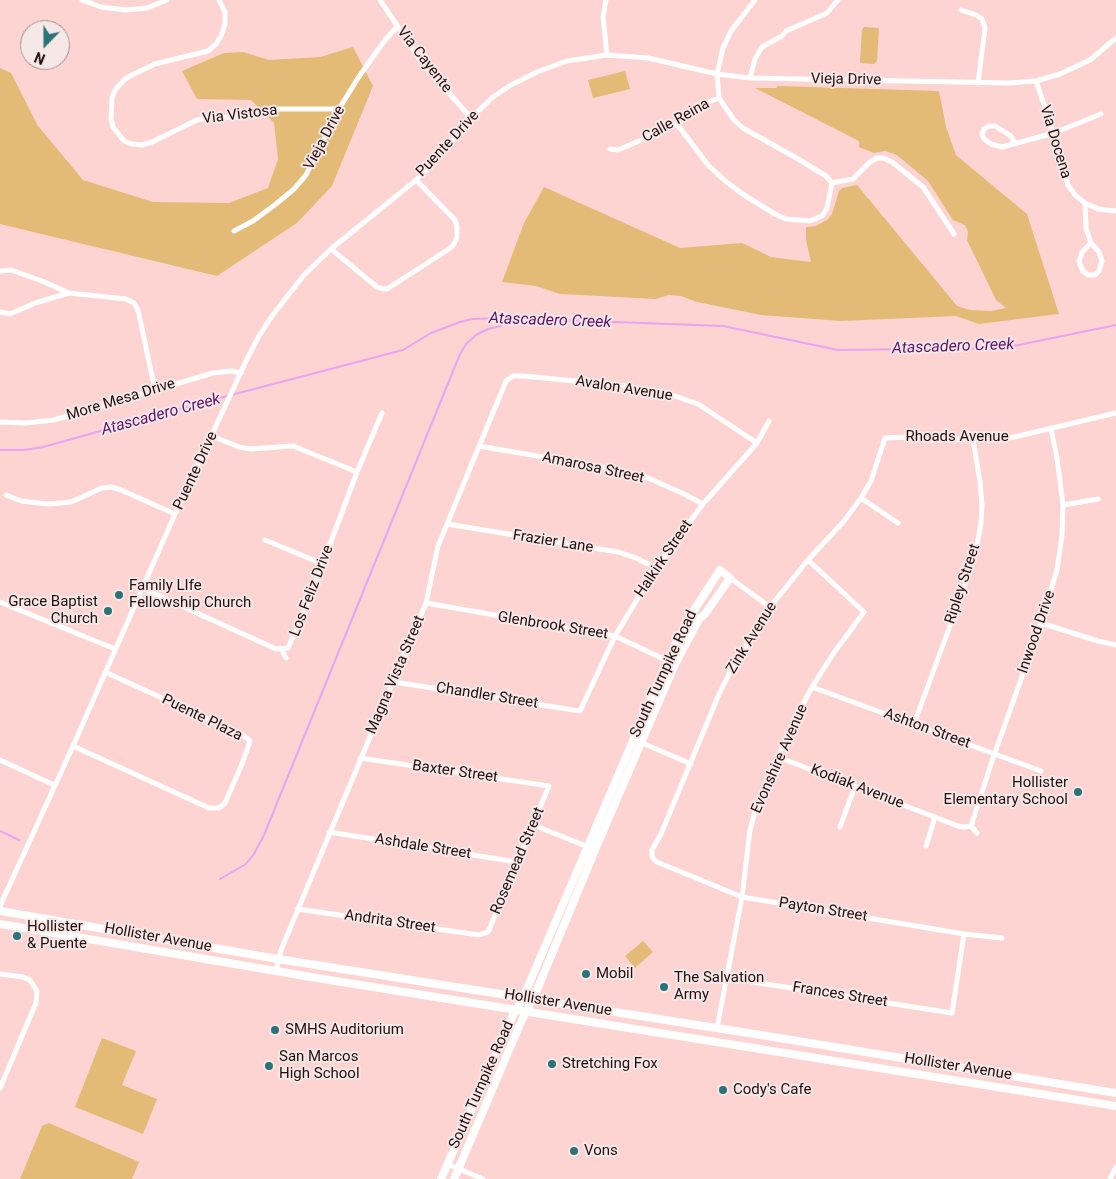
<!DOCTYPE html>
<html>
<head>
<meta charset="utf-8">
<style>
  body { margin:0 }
  #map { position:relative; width:1116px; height:1179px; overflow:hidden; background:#fdd4d2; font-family:Roboto,sans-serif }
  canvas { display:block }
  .north { position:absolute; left:20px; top:20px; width:50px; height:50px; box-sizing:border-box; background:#f7e8e8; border:1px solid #a29090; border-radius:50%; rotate:202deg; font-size:14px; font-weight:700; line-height:20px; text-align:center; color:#230d0d }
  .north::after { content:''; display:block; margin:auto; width:18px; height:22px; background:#2a7478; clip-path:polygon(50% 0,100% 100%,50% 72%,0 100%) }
</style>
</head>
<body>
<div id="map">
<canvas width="1116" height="1179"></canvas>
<div class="north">N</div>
</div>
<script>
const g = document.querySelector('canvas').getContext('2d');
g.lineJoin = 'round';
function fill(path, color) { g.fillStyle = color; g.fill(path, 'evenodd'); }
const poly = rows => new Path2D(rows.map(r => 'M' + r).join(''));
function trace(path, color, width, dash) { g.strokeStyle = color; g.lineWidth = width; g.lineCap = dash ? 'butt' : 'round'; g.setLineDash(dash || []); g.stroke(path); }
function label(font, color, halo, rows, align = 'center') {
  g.font = font + ' Roboto,sans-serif'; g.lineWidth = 4; g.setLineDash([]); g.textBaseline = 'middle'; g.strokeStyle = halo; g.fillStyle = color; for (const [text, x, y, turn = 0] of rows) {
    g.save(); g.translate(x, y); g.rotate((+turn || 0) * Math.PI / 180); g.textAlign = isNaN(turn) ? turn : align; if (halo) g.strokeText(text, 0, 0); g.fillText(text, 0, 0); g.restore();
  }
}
const green = poly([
  [864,27,879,28,877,61,874,64,861,63,860,61,862,30],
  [353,47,373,86,332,186,297,223,217,276,0,224,0,68,11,73,38,126,83,180,153,202,229,203,268,188,278,159,274,123,251,100,197,99,182,71,224,53,243,52,269,60,320,57],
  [625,71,630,89,593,98,588,80],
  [778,86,939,91,946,127,956,155,1027,214,1059,314,979,324,956,316,841,321,761,315,697,302,681,296,669,295,656,299,560,294,536,286,502,282,524,223,544,187,680,248,742,243,771,257,811,262,806,240,806,227,816,226,827,220,832,214,839,191,842,188,857,185,957,306,970,310,991,311,1006,308,996,300,967,240,968,232,965,225,953,220,928,181,897,155,885,151,874,153,859,147,859,141,755,88,776,88],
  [643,941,653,952,635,968,625,956],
  [102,1038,136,1051,122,1085,157,1099,143,1134,75,1107],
  [49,1123,139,1162,132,1179,20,1179,42,1126]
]);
const stream = poly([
  [0,450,24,450,43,447,216,399,403,350,431,333,460,322,472,319,507,318,723,326,838,350,1004,348,1116,325],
  [0,831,19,840],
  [220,879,246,864,254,854,264,835,460,354,466,344,476,335,488,329,501,326,507,318]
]);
const street = poly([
  [82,0,101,7,126,10,147,8,167,0],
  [219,0,225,12,225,24,221,36,216,44,208,51,155,64,134,74,125,79,115,90,112,98,111,119,113,127,124,141,132,144,142,145,152,142,197,120,206,118,242,117,279,109,339,109],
  [380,0,420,60,471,118],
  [606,0,603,17,607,55],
  [755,0,731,31,723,48,717,74,719,98,734,120,743,128,798,159,826,176,832,183],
  [961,10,976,15,982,19,985,28,978,83],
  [750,78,755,59,762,47,782,36,786,31,827,13,838,0],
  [1036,81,1057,143,1068,185,1075,195,1085,203,1098,209,1116,211],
  [677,124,708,165,724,180,744,195,775,214,786,219,810,221,822,216,827,208,832,183],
  [1015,143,1011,136,995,126,989,126,984,129,982,134,984,139,991,144,1002,147,1054,133,1101,114],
  [610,149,618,150,660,132,677,124,709,102,719,98],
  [832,183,853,179,870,162,877,158,883,158,892,162,923,187,954,234],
  [1085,203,1086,228,1091,243,1099,252,1102,261,1099,271,1095,275,1088,275,1083,271,1079,262,1082,252,1091,243],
  [234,231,253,221,276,204,294,189,306,175,339,109,358,78,385,40,397,27],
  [331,249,377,287,383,289,387,289,449,249,454,244,457,237,457,227,455,220,416,180],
  [0,271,11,270,42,281,69,293,35,303,10,314,0,312],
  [69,293,126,299,134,303,138,310,155,390],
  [0,422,26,423,54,420,213,373,231,371,241,373],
  [212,436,239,447,251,449,293,446,357,472],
  [479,446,613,469,648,478,682,493,703,504],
  [6,495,21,501,48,504,71,502,102,488,111,487,121,490,175,514],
  [861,498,898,523],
  [1063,505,1098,499],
  [447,524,618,552,636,558,656,568],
  [265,540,323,564],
  [730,578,770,607],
  [142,588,276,649,288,648,308,603,357,472,382,413],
  [0,602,115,649],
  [426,603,615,636,670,662],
  [1041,623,1098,641,1116,645],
  [282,650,286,658],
  [394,682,580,711,615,636,656,568,703,504,757,443,769,421],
  [812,687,1041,771],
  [914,724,973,563,977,546,981,523,982,505,980,482,973,439],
  [633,739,691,764],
  [73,746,209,808,219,808,225,803,242,764,250,741,243,735,105,672],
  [778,757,958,826,965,827,971,826,992,761,1041,623,1057,570,1062,535,1063,505,1057,458,1051,429],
  [0,760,54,785],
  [533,825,591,848],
  [971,826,977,833],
  [840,827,855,786],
  [329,832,517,862],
  [926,846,935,817],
  [0,906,73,746,175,514,247,359,259,336,272,316,304,275,331,249,416,180,434,163,471,118,493,97,511,85,537,72,567,61,607,55,648,58,717,74,750,78,1009,83,1036,81,1060,74,1090,60,1116,38],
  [297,909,479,935,488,932,549,786,360,758],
  [1002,938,964,934,742,897,657,862,652,857,652,850,661,834,719,694,731,670,770,607,808,560,844,521,861,498,871,481,885,438,909,437,932,440,1010,438,1116,413],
  [276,971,281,950,426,603,438,546,506,381,513,376,523,376,626,386,675,396,698,404,757,443],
  [0,974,23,977,30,980,37,991,36,1003,0,1088],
  [727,978,952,1013,964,934],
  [717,1028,742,897,750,830,757,804,794,721,812,687,833,654,864,612,808,560],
  [447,1164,483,1179],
  [1110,1179,1116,1167]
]);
const secondary = poly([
  [0,911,278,959,767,1036,1116,1093],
  [0,924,317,978,1116,1106],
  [441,1179,511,1019,523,998,667,661,689,618,720,570,730,578,705,614,699,619,675,664,595,850,537,990,521,1022,454,1179]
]);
const markers = [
  [119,595,5,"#2a7478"],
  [108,611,5,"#2a7478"],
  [1078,792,5,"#2a7478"],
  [17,936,5,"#2a7478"],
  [586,974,5,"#2a7478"],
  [664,987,5,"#2a7478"],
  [275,1030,5,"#2a7478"],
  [552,1064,5,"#2a7478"],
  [269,1066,5,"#2a7478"],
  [723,1090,5,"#2a7478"],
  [574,1151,5,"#2a7478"]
];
const streetNames = [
  ["Via Cayente",424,60,52],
  ["Vieja Drive",846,80,1],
  ["Via Vistosa",240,115,-7],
  ["Calle Reina",676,121,-29],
  ["Vieja Drive",325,138,-62],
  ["Via Docena",1055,142,73],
  ["Puente Drive",448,144,-47],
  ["Avalon Avenue",624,389,9],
  ["More Mesa Drive",121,400,-17],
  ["Rhoads Avenue",957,437],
  ["Amarosa Street",593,468,12],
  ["Puente Drive",196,471,-65],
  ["Frazier Lane",553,542,9],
  ["Halkirk Street",664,559,-56],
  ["Ripley Street",963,584,-72],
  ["Los Feliz Drive",312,591,-69],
  ["Glenbrook Street",553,626,9],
  ["Inwood Drive",1037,632,-71],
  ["Zink Avenue",752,638,-58],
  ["South Turnpike Road",664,674,-65],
  ["Magna Vista Street",396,675,-67],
  ["Chandler Street",487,696,9],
  ["Puente Plaza",202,718,26],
  ["Ashton Street",927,729,20],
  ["Evonshire Avenue",780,759,-66],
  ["Baxter Street",455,772,8],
  ["Kodiak Avenue",857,787,21],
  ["Ashdale Street",423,847,9],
  ["Rosemead Street",518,861,-67],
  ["Payton Street",823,910,9],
  ["Andrita Street",390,922,8],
  ["Hollister Avenue",158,938,10],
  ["Frances Street",840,995,9],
  ["Hollister Avenue",558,1003,9],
  ["Hollister Avenue",958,1067,9],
  ["South Turnpike Road",482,1085,-66]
];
const poiNames = [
  ["Family LIfe",129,586],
  ["Fellowship Church",129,603],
  ["Grace Baptist",98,602,"right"],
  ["Church",98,619,"right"],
  ["Hollister",1068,783,"right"],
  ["Elementary School",1068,800,"right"],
  ["Hollister",27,927],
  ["& Puente",27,944],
  ["Mobil",596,974],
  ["The Salvation",674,978],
  ["Army",674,995],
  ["SMHS Auditorium",285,1030],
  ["San Marcos",279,1057],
  ["High School",279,1074],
  ["Stretching Fox",562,1064],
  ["Cody's Cafe",733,1090],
  ["Vons",584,1151]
];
const waterNames = [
  ["Atascadero Creek",550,321,2],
  ["Atascadero Creek",953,347,-2],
  ["Atascadero Creek",161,415,-15]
];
fill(green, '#e3bb76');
trace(stream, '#e7a5f4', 2);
trace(street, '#fff', 5);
trace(secondary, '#fff', 8);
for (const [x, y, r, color] of markers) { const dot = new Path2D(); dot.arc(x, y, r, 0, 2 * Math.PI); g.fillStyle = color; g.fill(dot); trace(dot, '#f7e8e8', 2); }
label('15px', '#230d0d', '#f7e8e8', streetNames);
label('15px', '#230d0d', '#f7e8e8', poiNames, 'left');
label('italic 16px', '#5e116c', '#f7e8e8', waterNames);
</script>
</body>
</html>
